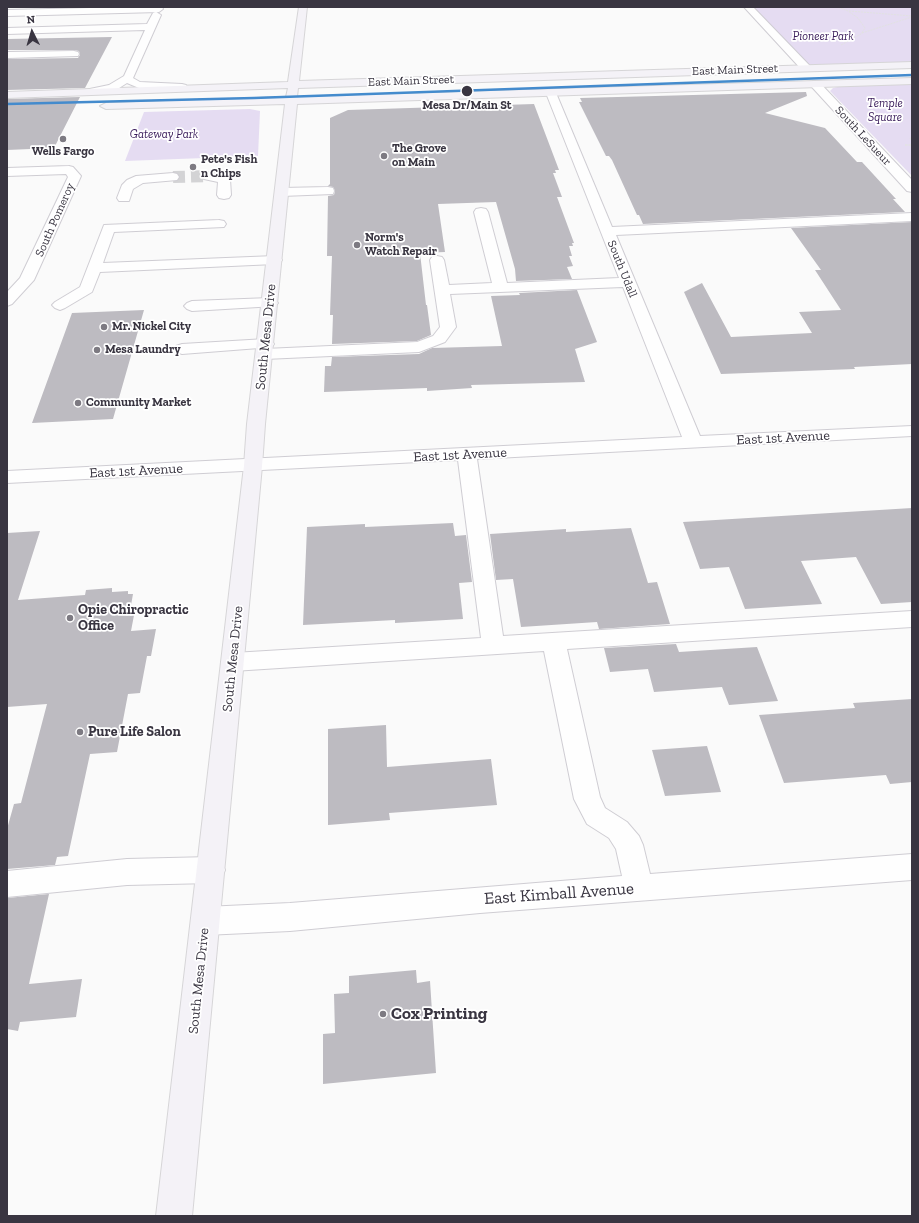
<!DOCTYPE html>
<html>
<head>
<meta charset="utf-8">
<style>
  body { margin:0 }
  #map { position:relative; width:919px; height:1223px; overflow:hidden; background:#fafafa; font-family:"Zilla Slab",serif }
  canvas { display:block }
  .frame { position:absolute; inset:0; border:8px solid #393541; pointer-events:none }
  .north { position:absolute; left:12px; top:12px; width:40px; height:40px; -webkit-text-stroke:3px #fff; paint-order:stroke; rotate:355deg; font-size:11px; font-weight:700; line-height:16px; text-align:center; color:#393541 }
  .north::after { content:''; display:block; margin:auto; width:14px; height:18px; background:#393541; clip-path:polygon(50% 0,100% 100%,50% 72%,0 100%) }
</style>
</head>
<body>
<div id="map">
<canvas width="919" height="1223"></canvas>
<div class="frame"></div>
<div class="north">N</div>
</div>
<script>
const g = document.querySelector('canvas').getContext('2d');
g.lineJoin = 'round';
function fill(path, color) { g.fillStyle = color; g.fill(path, 'evenodd'); }
const poly = rows => new Path2D(rows.map(r => 'M' + r).join(''));
function trace(path, color, width, dash) { g.strokeStyle = color; g.lineWidth = width; g.lineCap = dash ? 'butt' : 'round'; g.setLineDash(dash || []); g.stroke(path); }
function label(font, color, halo, rows, align = 'center') {
  g.font = font + ' "Zilla Slab",serif'; g.lineWidth = 3.5; g.setLineDash([]); g.textBaseline = 'middle'; g.strokeStyle = halo; g.fillStyle = color; for (const [text, x, y, turn = 0] of rows) {
    g.save(); g.translate(x, y); g.rotate((+turn || 0) * Math.PI / 180); g.textAlign = isNaN(turn) ? turn : align; if (halo) g.strokeText(text, 0, 0); g.fillText(text, 0, 0); g.restore();
  }
}
const green = poly([
  [748,7,912,7,912,65,806,68],
  [912,83,912,176,830,91,833,88,842,86],
  [250,109,260,111,258,156,125,161,144,112]
]);
const building = poly([
  [112,37,85,88,7,90,7,59,78,58,80,55,79,51,74,50,7,50,7,39],
  [806,92,807,96,765,113,825,128,857,162,862,162,896,199,893,199,905,212,643,224,639,215,637,215,612,160,609,156,606,156,579,102,582,102,580,98],
  [80,97,54,148,7,150,7,99],
  [534,104,559,170,555,170,556,173,553,173,562,197,557,197,574,243,572,243,573,246,569,246,572,256,569,256,573,266,567,267,572,279,516,281,515,269,496,202,438,204,445,252,420,253,426,305,427,305,431,335,417,341,332,344,333,315,330,315,332,256,327,256,328,196,334,195,335,191,333,187,328,186,330,184,330,118,348,110],
  [912,222,912,364,854,367,855,369,721,374,684,292,702,283,731,337,812,333,799,312,841,310,815,270,821,270,791,228],
  [577,290,597,342,575,349,585,382,471,385,472,388,427,391,427,388,324,392,325,366,331,366,332,357,419,354,432,348,502,346,491,296,520,295,519,293],
  [144,310,113,419,32,423,72,313],
  [912,508,912,602,881,604,856,557,801,561,822,604,745,609,729,567,700,569,683,522],
  [453,523,455,536,466,535,472,582,459,583,463,619,395,623,395,620,303,625,307,527,365,524,365,527],
  [631,528,648,583,657,582,670,624,599,629,597,622,521,627,513,579,496,580,490,534,566,529,566,532],
  [40,531,18,600,85,595,86,590,112,588,112,592,128,591,128,594,133,594,130,611,135,610,131,631,156,629,151,656,147,656,140,693,128,694,117,752,90,754,68,856,57,857,55,865,7,869,7,829,14,804,21,803,47,704,7,707,7,533],
  [676,644,679,652,757,647,778,701,729,705,722,687,654,692,648,669,610,672,604,648],
  [912,699,912,782,890,784,886,775,784,783,759,715,855,708,853,703],
  [386,725,387,767,491,759,497,805,389,813,390,820,328,825,328,729],
  [707,746,721,792,665,796,652,750],
  [49,894,29,984,82,979,76,1017,20,1022,18,1031,7,1029,7,898],
  [416,970,417,983,430,981,436,1073,323,1084,323,1034,335,1033,334,994,349,993,349,976]
]);
const minorTunnel = poly([
  [173,177,208,176]
]);
const pathFar1 = poly([
  [838,7,848,11,858,18,865,28,861,34,841,45],
  [849,11,912,16],
  [862,33,912,17]
]);
const path = poly([
  [910,138,912,140],
  [905,145,912,145]
]);
const minor = poly([
  [132,7,162,7,163,9,159,12,7,16,7,10,132,7],
  [744,7,753,7,810,66,811,68,810,70,802,70,744,7],
  [156,12,161,15,133,78,140,82,182,84,186,85,187,87,186,89,139,88,127,83,116,90,89,95,85,94,84,92,85,90,109,85,124,76,145,30,7,34,7,28,147,24,153,13,156,12],
  [74,51,78,52,79,54,78,56,7,58,7,52,74,51],
  [815,81,819,82,912,180,912,192,907,191,811,86,810,84,811,82,815,81],
  [551,90,556,93,612,227,912,213,912,221,616,235,700,436,912,426,912,436,477,459,503,636,912,611,912,627,567,649,600,797,605,808,627,822,639,836,643,845,650,874,912,854,912,880,480,913,290,931,205,935,195,931,191,921,195,911,205,907,290,903,622,876,616,849,609,838,587,824,574,799,544,651,233,671,225,668,221,662,225,656,233,653,481,638,458,460,7,483,7,471,682,437,623,287,450,294,456,327,445,342,419,352,265,359,259,357,257,354,259,351,265,349,417,342,433,336,440,327,430,260,432,257,437,256,442,257,444,260,449,285,492,283,474,212,476,209,481,208,486,209,488,212,507,283,619,278,546,93,551,90],
  [69,166,73,167,81,176,34,280,12,304,7,306,7,292,20,278,68,177,66,174,7,176,7,168,69,166],
  [208,172,228,176,230,179,231,195,229,198,224,199,219,198,217,195,218,182,204,179,202,176,204,173,208,172],
  [173,173,177,174,179,177,177,180,143,183,133,189,129,201,119,201,117,198,122,185,127,180,136,176,173,173],
  [328,187,333,188,334,191,333,194,282,196,277,195,276,192,277,189,282,188,328,187],
  [219,220,224,221,226,224,224,227,114,232,103,263,275,256,280,257,282,260,280,263,275,264,100,272,92,292,65,308,60,310,55,308,52,305,55,302,80,287,104,225,219,220],
  [270,298,275,300,278,303,275,306,192,311,187,309,184,306,187,303,192,301,270,298],
  [266,339,272,341,274,344,272,347,182,354,176,352,174,349,176,346,182,344,266,339],
  [211,857,221,861,225,870,221,879,211,883,127,885,7,897,7,871,127,859,211,857]
]);
const major = poly([
  [299,7,307,7,299,81,912,62,912,68,298,88,297,97,912,78,912,84,297,104,265,424,262,466,192,1216,156,1216,244,466,247,424,285,104,106,109,100,106,106,103,286,97,288,88,7,98,7,92,288,82,299,7]
]);
const rail1 = poly([
  [7,104,254,98,912,75]
]);
const markers = [
  [467,91,6,"#393541"],
  [63,139,4,"#7d7a82"],
  [384,156,4,"#7d7a82"],
  [193,167,4,"#7d7a82"],
  [357,245,4,"#7d7a82"],
  [104,327,4,"#7d7a82"],
  [97,350,4,"#7d7a82"],
  [78,403,4,"#7d7a82"],
  [70,618,4,"#7d7a82"],
  [80,732,4,"#7d7a82"],
  [383,1014,4,"#7d7a82"]
];
const farParknames = [
  ["Pioneer Park",823,37],
  ["Temple",885,104],
  ["Square",885,118],
  ["Gateway Park",164,135]
];
const farStreetnames = [
  ["East Main Street",735,70,-2],
  ["East Main Street",411,81,-2],
  ["South LeSueur",863,136,47],
  ["South Pomeroy",55,220,-66],
  ["South Udall",622,269,68]
];
const farStopnames = [
  ["Mesa Dr/Main St",467,106]
];
const farPoinames = [
  ["The Grove",392,149],
  ["on Main",392,163],
  ["Wells Fargo",63,152,"center"],
  ["Pete's Fish",201,160],
  ["n Chips",201,174],
  ["Norm's",365,238],
  ["Watch Repair",365,252],
  ["Mr. Nickel City",112,327],
  ["Mesa Laundry",105,350],
  ["Community Market",86,403]
];
const streetNames = [
  ["South Mesa Drive",266,337,-84],
  ["East 1st Avenue",783,438,-3],
  ["East 1st Avenue",460,455,-3],
  ["East 1st Avenue",136,471,-3],
  ["South Mesa Drive",233,659,-84],
  ["South Mesa Drive",199,981,-84]
];
const poiNames = [
  ["Opie Chiropractic",78,610],
  ["Office",78,626],
  ["Pure Life Salon",88,732]
];
const nearStreetnames = [
  ["East Kimball Avenue",559,894,-4]
];
const nearPoinames = [
  ["Cox Printing",391,1014]
];
fill(green, '#e5dcf2');
fill(building, '#bdbbc1');
trace(minorTunnel, '#d3d3d5', 12, [12, 6]);
trace(minor, '#cfcdd3', 2);
trace(major, '#d6d5d7', 2);
trace(pathFar1, '#e2e2e2', 1, [2, 1]);
trace(path, '#e2e2e2', 1.5, [2.5, 1]);
fill(minor, '#fefefe');
fill(major, '#f4f2f7');
trace(rail1, '#448bcd', 2.5);
for (const [x, y, r, color] of markers) { const dot = new Path2D(); dot.arc(x, y, r, 0, 2 * Math.PI); g.fillStyle = color; g.fill(dot); trace(dot, '#fff', 1.5); }
label('italic 12px', '#371958', '#fff', farParknames);
label('12px', '#393541', '#fff', farStreetnames);
label('bold 12px', '#393541', '#fff', farStopnames);
label('bold 12px', '#393541', '#fff', farPoinames, 'left');
label('14px', '#393541', '#fff', streetNames);
label('bold 14px', '#393541', '#fff', poiNames, 'left');
label('17px', '#393541', '#fff', nearStreetnames);
label('bold 17px', '#393541', '#fff', nearPoinames, 'left');
</script>
</body>
</html>
